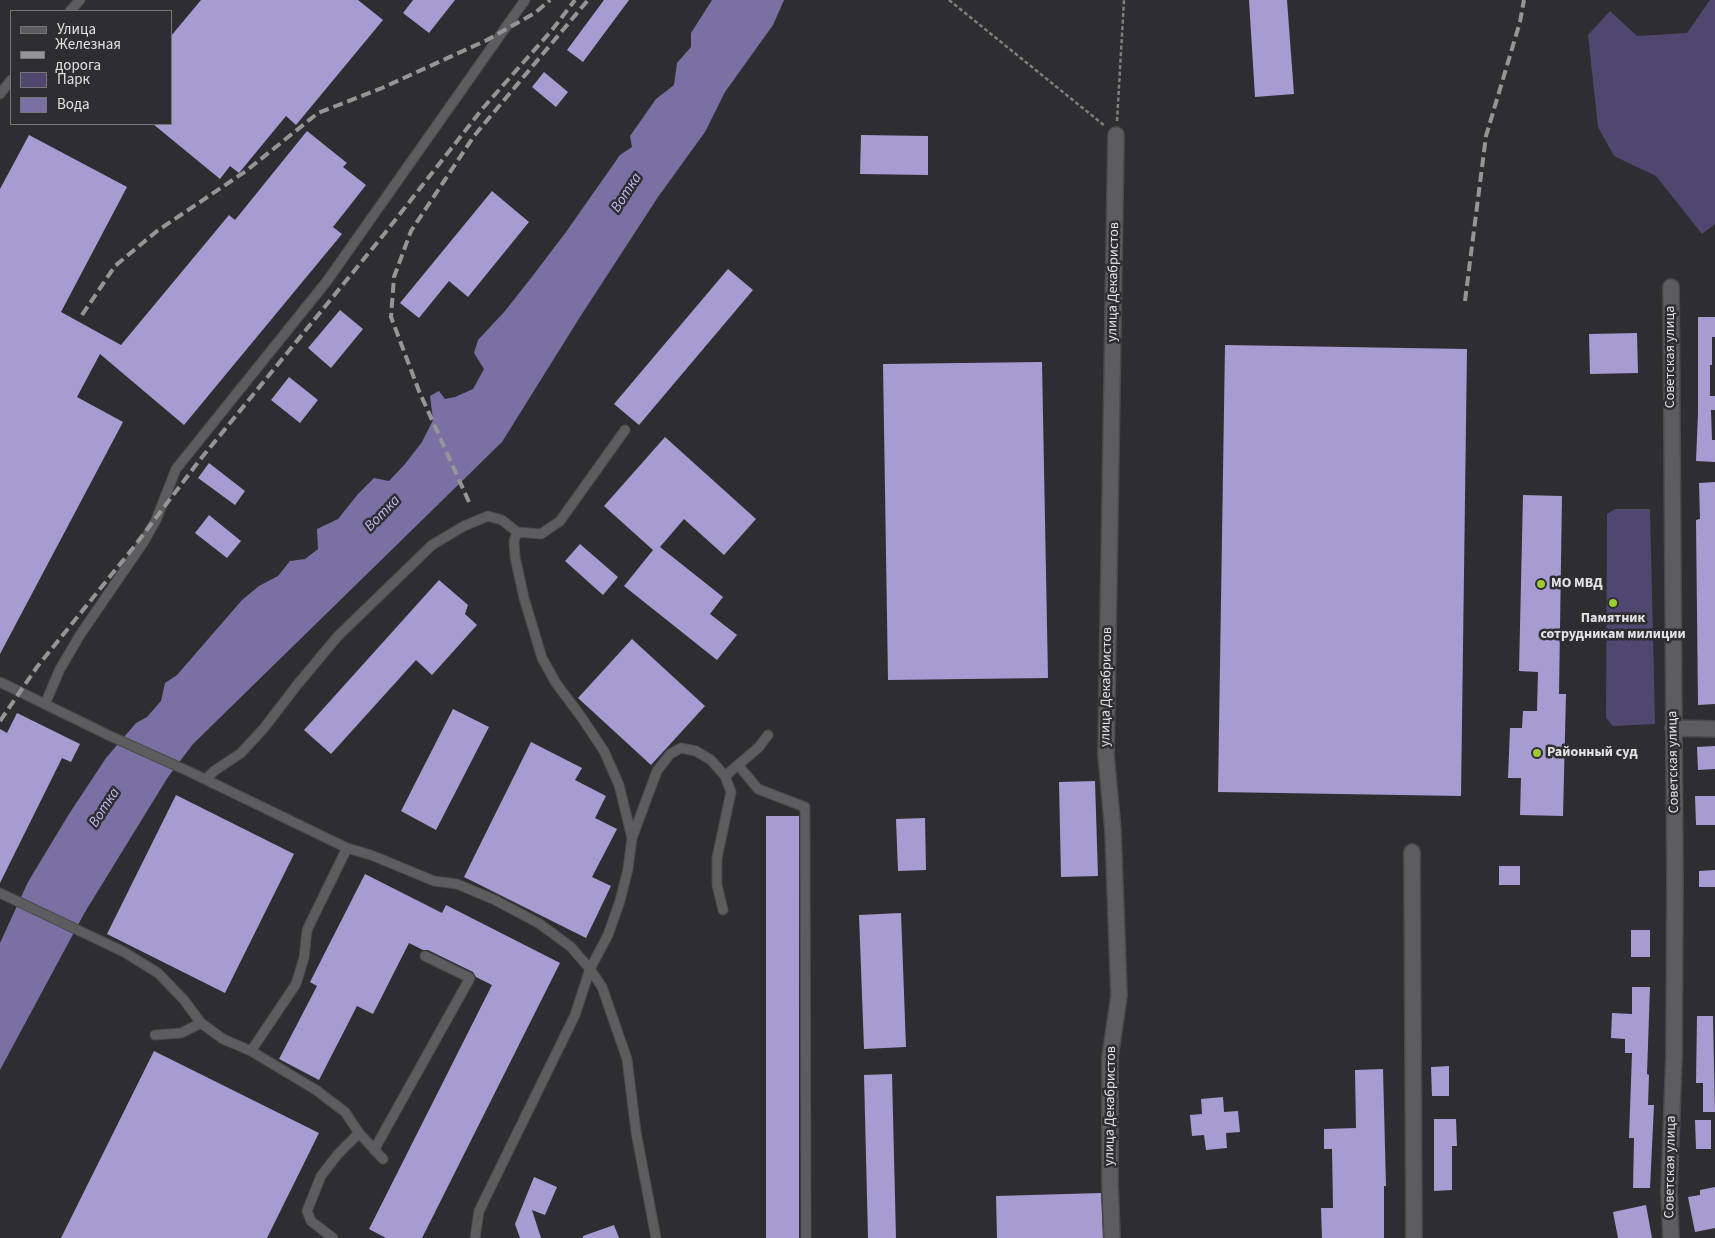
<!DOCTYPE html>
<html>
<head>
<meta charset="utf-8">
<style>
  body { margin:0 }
  #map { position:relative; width:1715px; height:1238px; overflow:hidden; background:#2e2d31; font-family:"Source Sans 3",sans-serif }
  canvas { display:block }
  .legend { position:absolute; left:10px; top:10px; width:162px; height:115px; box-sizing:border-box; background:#2e2d31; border:1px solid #767679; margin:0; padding:6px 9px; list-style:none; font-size:15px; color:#e3e3e5 }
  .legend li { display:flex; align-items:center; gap:10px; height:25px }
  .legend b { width:25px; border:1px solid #767679 }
</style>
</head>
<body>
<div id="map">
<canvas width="1715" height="1238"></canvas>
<ul class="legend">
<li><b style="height:6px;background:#5d5d60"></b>Улица</li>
<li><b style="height:6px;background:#959598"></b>Железная дорога</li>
<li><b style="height:14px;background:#504771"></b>Парк</li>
<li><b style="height:14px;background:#7a70a3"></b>Вода</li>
</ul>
</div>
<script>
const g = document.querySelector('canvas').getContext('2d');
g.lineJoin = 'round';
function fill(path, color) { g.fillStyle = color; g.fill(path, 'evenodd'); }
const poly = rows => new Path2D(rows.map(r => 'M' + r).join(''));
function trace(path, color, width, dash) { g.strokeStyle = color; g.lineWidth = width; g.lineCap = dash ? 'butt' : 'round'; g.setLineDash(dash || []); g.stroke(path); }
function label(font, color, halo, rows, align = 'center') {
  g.font = font + ' "Source Sans 3",sans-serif'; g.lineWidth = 5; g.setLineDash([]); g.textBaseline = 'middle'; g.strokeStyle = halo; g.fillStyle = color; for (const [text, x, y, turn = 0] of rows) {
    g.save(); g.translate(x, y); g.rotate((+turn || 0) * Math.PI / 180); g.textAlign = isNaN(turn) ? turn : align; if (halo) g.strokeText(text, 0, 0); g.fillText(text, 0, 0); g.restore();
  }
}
const green = poly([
  [1710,0,1715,0,1715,224,1702,234,1656,176,1614,156,1598,127,1588,35,1610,11,1637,36,1687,33],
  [1615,509,1650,509,1655,724,1613,726,1606,718,1607,514]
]);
const water = poly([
  [712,0,784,0,773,25,725,92,705,132,658,197,580,317,502,442,193,744,168,777,85,912,0,1070,0,943,28,882,69,814,106,758,136,723,147,717,161,701,165,683,177,675,242,600,259,586,278,576,290,561,305,559,318,549,317,529,338,519,358,494,374,478,389,481,405,464,422,442,433,420,430,396,439,391,445,399,455,397,473,389,484,369,474,353,478,340,505,311,531,278,566,232,620,155,632,147,630,136,656,99,674,85,677,63,691,47,691,33]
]);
const building = poly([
  [201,0,358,0,383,20,296,125,286,116,239,173,230,166,220,179,153,124,171,124,171,36],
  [413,0,455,0,429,33,403,13],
  [604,0,629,0,583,62,567,50],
  [1249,0,1287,0,1294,94,1255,97],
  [544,72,568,92,556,107,532,87],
  [307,131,347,163,343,167,366,185,333,227,342,234,184,425,100,354,77,397,123,422,0,654,0,189,29,135,127,187,61,312,121,345,229,215,235,220],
  [861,135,928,136,928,175,860,174],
  [492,191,529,222,468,297,449,281,419,318,400,303],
  [728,269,753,290,639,425,614,404],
  [340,310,363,329,331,368,308,348],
  [1698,317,1715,317,1715,337,1712,337,1712,365,1710,365,1710,396,1715,396,1715,410,1711,410,1712,440,1715,440,1715,462,1696,461,1698,414],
  [1637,333,1638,373,1590,374,1589,334],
  [1225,345,1467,349,1461,796,1218,792],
  [1042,362,1048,678,888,680,883,364],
  [289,377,318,400,300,423,271,400],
  [665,437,756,519,724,555,684,519,660,547,723,597,710,614,737,635,717,660,624,586,653,550,604,506],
  [209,463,245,491,235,505,198,478],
  [1715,482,1715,704,1698,705,1696,520,1700,519,1699,483],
  [1523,495,1562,496,1559,694,1566,694,1563,816,1520,815,1521,778,1508,778,1510,728,1522,728,1523,711,1537,711,1538,672,1519,671],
  [209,515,241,541,227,558,195,533],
  [580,544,618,577,603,595,565,561],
  [439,580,468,605,465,614,477,625,432,675,416,660,331,754,304,730],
  [632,639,705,706,651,765,578,698],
  [453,709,489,727,436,830,401,811],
  [17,713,80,744,71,762,62,758,0,883,0,729,7,733],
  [531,742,582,768,575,780,606,796,595,818,617,829,592,877,611,886,586,938,464,877],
  [1715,746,1715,769,1698,770,1697,747],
  [1095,781,1098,876,1061,877,1059,782],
  [176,795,294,854,225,993,107,934],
  [1695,796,1715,796,1715,825,1696,825],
  [766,816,799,816,799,1238,766,1238],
  [925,818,926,870,898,871,896,819],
  [1499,866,1520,866,1520,885,1499,885],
  [1715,870,1715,887,1699,887,1699,871],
  [365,874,442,913,446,905,560,963,422,1238,386,1238,369,1229,492,985,476,977,473,972,428,950,423,950,409,943,373,1014,357,1006,319,1080,279,1059,317,986,310,982],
  [901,913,906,1047,864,1049,859,915],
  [1631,930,1650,930,1650,957,1631,957],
  [1632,987,1650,987,1647,1074,1649,1075,1648,1105,1654,1105,1650,1188,1633,1188,1634,1138,1629,1138,1632,1053,1625,1053,1625,1039,1611,1038,1612,1013,1632,1014],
  [1697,1016,1713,1016,1715,1112,1703,1112,1703,1083,1696,1083],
  [154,1051,319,1133,267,1238,61,1238],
  [1449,1066,1449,1096,1432,1096,1431,1067],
  [1383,1069,1386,1186,1384,1186,1384,1238,1322,1238,1321,1208,1333,1208,1332,1149,1324,1149,1324,1129,1356,1128,1355,1070],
  [892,1074,896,1238,868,1238,864,1075],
  [1223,1097,1224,1112,1238,1111,1240,1132,1226,1133,1227,1148,1206,1150,1204,1135,1192,1136,1190,1115,1202,1114,1201,1099],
  [1434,1119,1456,1119,1457,1146,1452,1146,1452,1190,1434,1191],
  [1695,1120,1711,1120,1711,1149,1696,1149],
  [534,1177,557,1187,545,1215,532,1210,541,1238,520,1238,515,1224],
  [1715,1187,1715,1228,1695,1232,1688,1197,1700,1195,1700,1190],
  [1101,1193,1103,1238,997,1238,996,1196],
  [1646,1205,1652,1238,1618,1238,1613,1212],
  [614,1225,619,1238,583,1238,583,1236]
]);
const path = poly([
  [949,0,1105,126],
  [1117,121,1124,0]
]);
const service = poly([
  [70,11,80,0],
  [0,94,11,80],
  [0,682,108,735,190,772,347,848,371,855,434,881,457,884,495,900,540,924,571,947,590,969,602,987,627,1059,636,1132,656,1238],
  [45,704,60,669,80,635,143,543,156,520,176,469,327,281,525,0],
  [739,766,758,789,805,807,806,1238],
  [725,776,759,747,768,735],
  [206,779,214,771,241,753,264,728,297,685,338,636,432,545,464,526,488,516,502,520,517,532,541,534,560,521,625,430],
  [632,838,657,771,670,754,681,748,696,751,711,760,725,776,731,792,717,858,717,885,723,910],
  [0,893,124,952,158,973,184,1000,201,1023,223,1039,251,1051,316,1090,345,1112,359,1133,383,1159],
  [155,1035,181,1033,201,1023],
  [251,1051,296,984,304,958,307,930,347,848],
  [374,1150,470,978,425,956],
  [333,1238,311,1221,307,1211,321,1176,338,1154,359,1133],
  [475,1238,479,1211,575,1015,590,969,608,935,620,901,628,869,632,838,619,785,604,751,582,718,556,683,542,658,524,598,515,557,514,541,517,532]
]);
const minor = poly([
  [1671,287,1675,879,1674,1056,1669,1191,1671,1238],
  [1673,728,1715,729],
  [1412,852,1414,1238],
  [1112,1238,1110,1183,1110,1057,1119,996,1113,831,1106,755,1116,135]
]);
const rail = poly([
  [1465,301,1486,136,1520,22,1524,0],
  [82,315,115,266,157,231,246,171,318,113,382,88,487,40,535,13,550,0],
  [469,502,419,391,391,317,394,277,411,231,474,136,588,0],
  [0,721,37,667,133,548,199,461,385,233,483,108,552,30,575,0]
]);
const markers = [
  [1541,584,5,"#9bcb32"],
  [1613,603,5,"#9bcb32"],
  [1537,753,5,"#9bcb32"]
];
const streetNames = [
  ["улица Декабристов",1114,282,-89],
  ["Советская улица",1671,357,-90],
  ["улица Декабристов",1107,687,-89],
  ["Советская улица",1674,762,-91],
  ["улица Декабристов",1111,1106,-89],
  ["Советская улица",1671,1167,-89]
];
const poiNames = [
  ["МО МВД",1551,584],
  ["Памятник",1613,619,"center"],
  ["сотрудникам милиции",1613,635,"center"],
  ["Районный суд",1547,753]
];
const waterNames = [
  ["Вотка",627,193,-57],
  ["Вотка",383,514,-46],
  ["Вотка",105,808,-57]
];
fill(green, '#504771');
fill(water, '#7a70a3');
fill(building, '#a69cd2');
trace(service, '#4b4b4e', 11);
trace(minor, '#4b4b4e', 18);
trace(path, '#7f7f82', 2.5, [4, 2.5]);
trace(service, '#5d5d60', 9);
trace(minor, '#5d5d60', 15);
trace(rail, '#959598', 4, [10, 5]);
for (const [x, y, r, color] of markers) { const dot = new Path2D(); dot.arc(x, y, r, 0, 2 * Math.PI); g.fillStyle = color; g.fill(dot); trace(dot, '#2e2d31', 2); }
label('14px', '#e3e3e5', '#2e2d31', streetNames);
label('bold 14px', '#e3e3e5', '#2e2d31', poiNames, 'left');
label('italic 15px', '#c4b9f6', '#2e2d31', waterNames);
</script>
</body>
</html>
